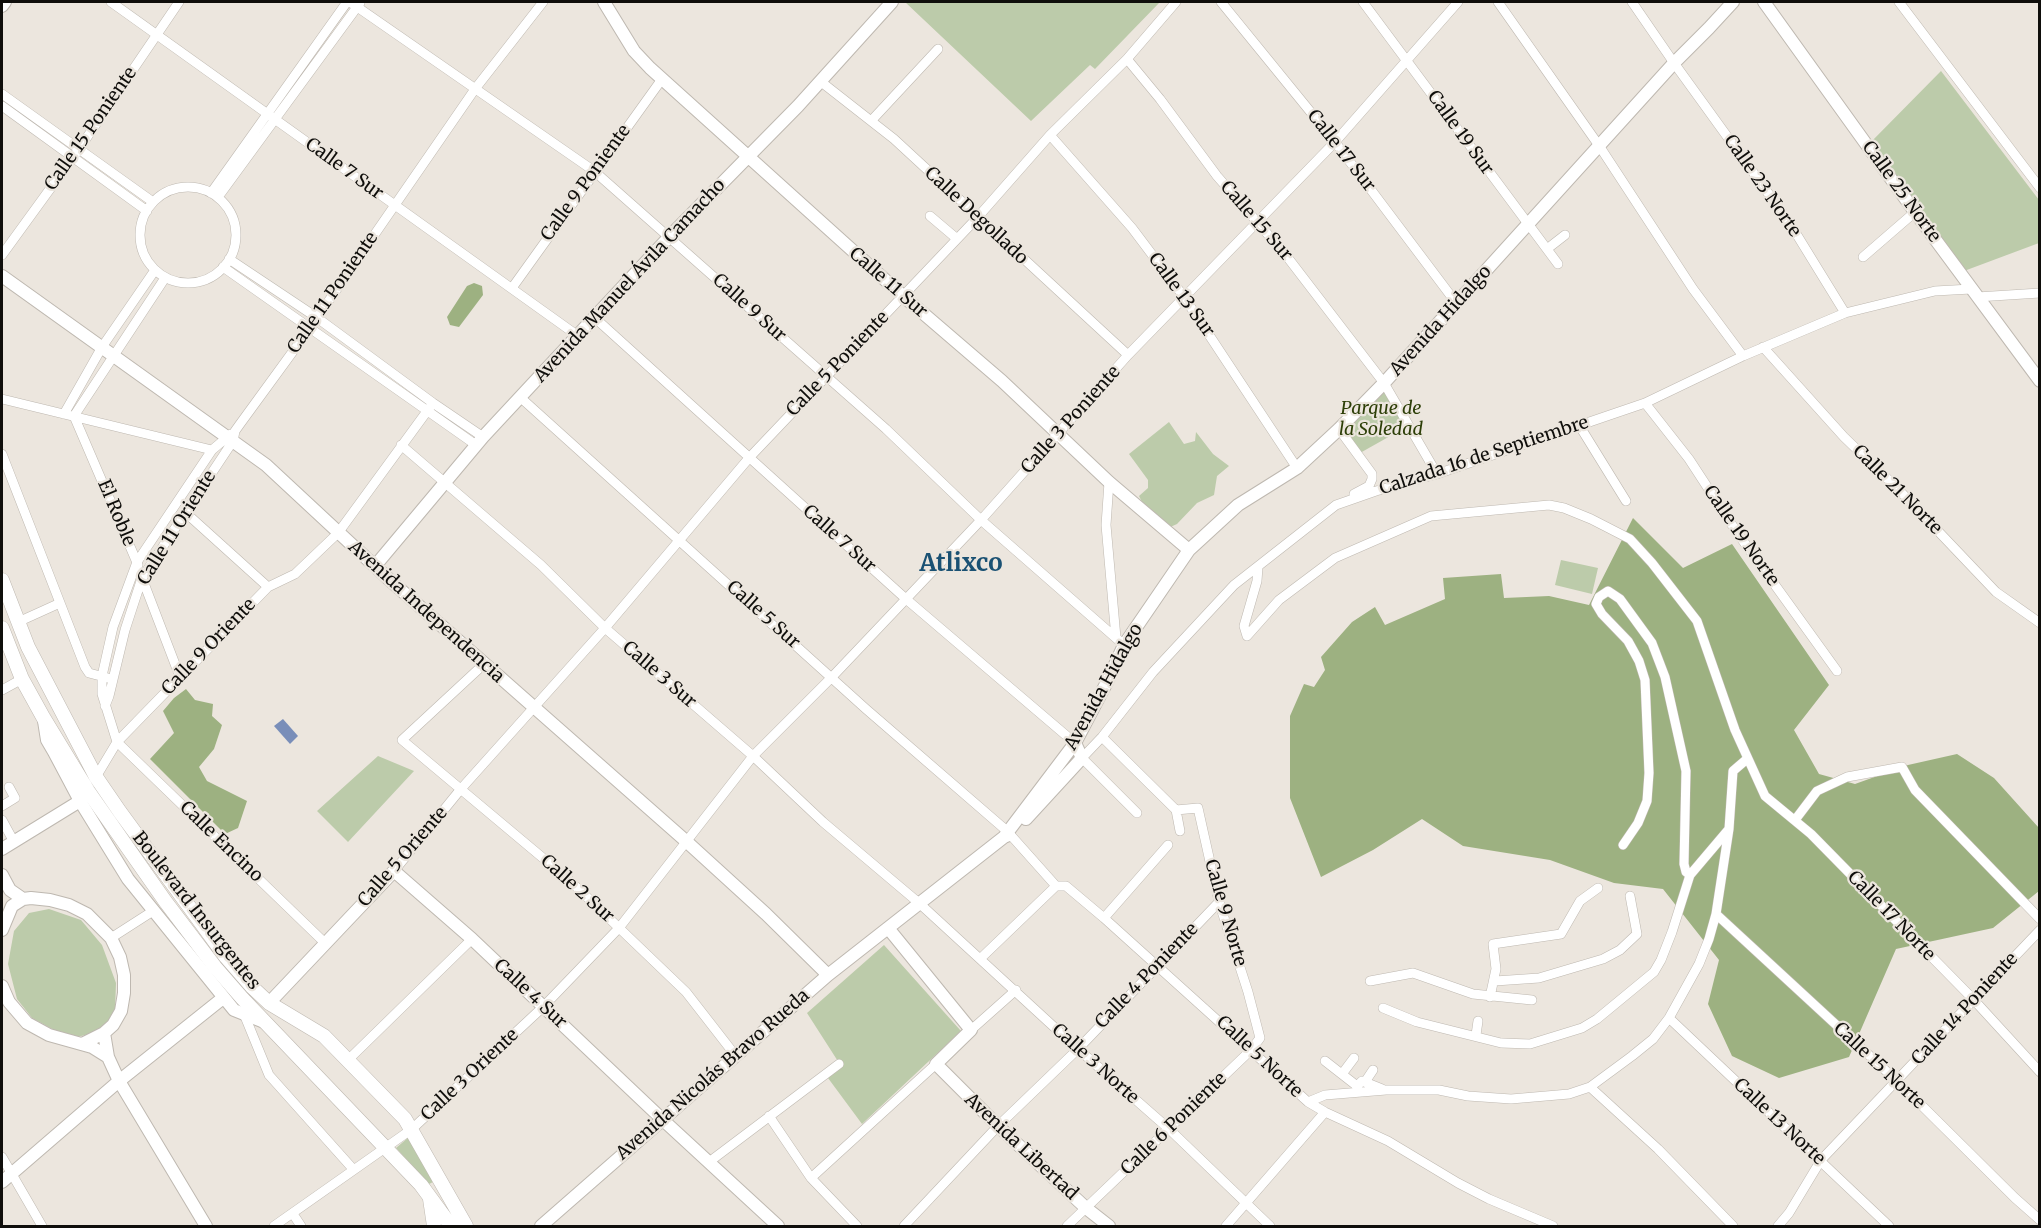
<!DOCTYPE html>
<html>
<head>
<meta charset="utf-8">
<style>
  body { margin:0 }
  #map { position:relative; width:2041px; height:1228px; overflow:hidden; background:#ece6de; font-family:Merriweather,serif }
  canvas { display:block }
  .frame { position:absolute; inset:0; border:3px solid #0f0e0b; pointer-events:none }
</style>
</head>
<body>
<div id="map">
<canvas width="2041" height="1228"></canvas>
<div class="frame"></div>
</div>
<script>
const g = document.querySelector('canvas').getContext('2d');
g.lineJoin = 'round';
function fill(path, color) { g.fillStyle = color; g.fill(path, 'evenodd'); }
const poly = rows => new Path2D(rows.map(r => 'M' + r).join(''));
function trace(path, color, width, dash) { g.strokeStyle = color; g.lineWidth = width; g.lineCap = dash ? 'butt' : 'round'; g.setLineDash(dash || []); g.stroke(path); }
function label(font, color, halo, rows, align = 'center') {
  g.font = font + ' Merriweather,serif'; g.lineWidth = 4.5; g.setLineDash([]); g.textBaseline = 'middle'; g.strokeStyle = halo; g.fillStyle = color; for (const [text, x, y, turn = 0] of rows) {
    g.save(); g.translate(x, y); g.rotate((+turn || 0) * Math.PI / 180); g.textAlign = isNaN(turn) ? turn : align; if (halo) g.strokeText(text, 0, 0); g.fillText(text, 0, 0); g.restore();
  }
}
const green = poly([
  [905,2,1160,2,1095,69,1090,65,1031,121],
  [1941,71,2039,200,2039,243,1964,271,1870,143],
  [1385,389,1408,426,1360,453,1345,430],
  [1169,422,1184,444,1195,441,1196,432,1213,454,1229,466,1217,476,1214,495,1197,503,1177,524,1168,528,1143,504,1139,496,1148,488,1148,480,1129,454],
  [1561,560,1598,568,1592,594,1555,585],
  [378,756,414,771,348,842,317,811],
  [49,909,81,920,102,945,116,983,115,1011,102,1031,77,1037,56,1031,32,1018,17,999,8,964,14,931,29,913],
  [884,945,961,1031,862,1124,828,1078,841,1066,807,1013],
  [409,1137,433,1182,429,1184,396,1148]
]);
const forest = poly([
  [474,283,482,286,483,295,459,327,450,325,447,317,467,286],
  [1633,518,1683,568,1732,544,1829,685,1794,730,1819,774,1855,784,1908,765,1957,754,1994,778,2039,828,2039,891,1993,928,1896,949,1849,1057,1779,1078,1732,1056,1708,1004,1719,960,1663,889,1614,883,1550,860,1463,846,1422,819,1373,850,1321,877,1290,798,1290,716,1304,684,1314,687,1325,670,1321,657,1352,622,1375,607,1385,625,1445,599,1443,578,1501,574,1504,598,1549,596,1589,605],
  [186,689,195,700,213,704,212,716,222,725,214,749,199,767,207,781,247,801,238,828,225,834,150,759,174,733,163,711,174,698]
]);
const water = poly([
  [283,719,298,736,290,744,274,726]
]);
const street = poly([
  [111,2,578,336],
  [350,2,594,171,886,429,981,520,1124,645],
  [1221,2,1335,142,1457,304],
  [1363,2,1558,264],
  [1498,2,1600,147,1693,289,1743,356],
  [1632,2,1674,63,1789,222,1845,313],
  [1899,2,2040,188],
  [1127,59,1160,99,1217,176,1285,254,1384,383,1437,474],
  [820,81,894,139,1128,355],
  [2,94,153,202],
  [2,106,147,211],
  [871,121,938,49],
  [1050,135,1132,228,1184,297,1297,468],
  '140 235a48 48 0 1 1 96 0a48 48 0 1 1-96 0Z',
  [211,193,347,2],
  [218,197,360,3],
  [930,216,956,238],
  [1547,249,1565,235],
  [2,255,79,149,179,2],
  [1863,257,1915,212],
  [229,259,316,317,433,403,483,437],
  [223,267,476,445],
  [512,288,662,79],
  [1977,297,2040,293],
  [595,318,906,599,1075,743],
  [1763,347,1844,437,1898,489,1996,592,2040,623],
  [521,398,866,709,1007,831,1056,886,1066,886,1104,918,1308,1102,1325,1112,1388,1141,1458,1183,1489,1199,1553,1226],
  [2,399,212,450],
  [1645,403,1689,459,1736,531,1837,671],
  [64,414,102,347,155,270],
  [1579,425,1626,501],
  [1339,429,1372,474,1372,479,1369,486,1354,494],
  [231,434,212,450,137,562,113,627,102,676,102,694,117,742,325,943],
  [401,445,541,565,605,628,753,756,823,822,919,903,1078,1049,1169,1129,1270,1226],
  [2,454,85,667,89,673,108,678],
  [1109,482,1106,525,1116,638],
  [186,513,268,587],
  [138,565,74,416,165,278],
  [142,578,180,677],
  [18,622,60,603],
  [1247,636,1279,600,1335,558,1431,516,1549,505,1564,508,1591,519,1630,539,1652,563,1697,621,1735,730,1765,796,1811,834,1973,999,2040,1072],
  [1247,636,1244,626,1257,581,1258,567],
  [484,664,402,740,568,879,686,992,735,1055],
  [2,690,22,679],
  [105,706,109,696,125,630,142,578,233,441,235,431,240,424,310,328,475,89,543,2],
  [1102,737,1176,810,1180,831],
  [96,777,117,742,268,587,295,574,338,533,433,403],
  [2,806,15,798,9,787],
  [1137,813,1082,758,1102,737,1153,672,1234,585,1336,505,1376,491,1437,474,1645,403,1743,356,1845,313,1935,291,1971,289],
  [2,820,14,842],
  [1795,820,1817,791,1847,777,1902,767,1915,790,2040,919],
  [1623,845,1638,823,1647,801,1649,773,1645,680,1639,661,1628,641,1602,614,1596,604,1599,597,1608,591,1620,599,1652,643,1665,677,1686,771,1684,864,1686,872,1690,875],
  [394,871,460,790,605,628,749,458,977,218,1050,135,1127,59,1176,2],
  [1690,875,1729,829],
  [1716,914,1897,1081,2015,1198,2040,1220],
  [1104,918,1168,845],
  [111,938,153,911],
  [981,958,1056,886],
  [1370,981,1413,973,1473,994,1532,1000],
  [1495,981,1539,978,1603,959,1620,950,1637,934,1630,896],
  [1490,997,1496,969,1493,944,1561,934,1580,901,1598,888],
  [1383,1008,1417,1022,1501,1043,1530,1044,1582,1028,1597,1019,1654,972,1661,960,1672,932,1690,875],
  [244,1014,269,1075,353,1169],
  [1669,1018,1889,1226],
  [971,1030,1016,990],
  [1476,1035,1478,1021],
  [348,1060,472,939],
  [1325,1061,1357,1086,1362,1081,1382,1089],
  [1342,1074,1354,1058],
  [1365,1082,1373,1070],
  [1590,1087,1658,1149,1733,1226],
  [1308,1102,1325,1095,1386,1090,1439,1090,1468,1096,1511,1099,1569,1094,1590,1087,1632,1056,1653,1039,1669,1018,1699,964,1709,939,1716,914,1729,829,1733,771,1747,759],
  [769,1116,811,1178,857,1226],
  [2,1157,42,1226],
  [709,1162,839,1064],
  [811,1178,936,1064],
  [293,1214,301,1226],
  [274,1226,412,1129,543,1007,619,928,753,756,832,677,981,520,1128,355,1335,142,1458,2],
  [904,1226,998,1126,1078,1049,1219,902],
  [1067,1226,1251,1050,1260,1038,1248,992,1219,902,1198,808,1176,810],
  [1226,1226,1325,1112],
  [1778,1226,1789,1213,1821,1160,2040,930]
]);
const secondary = poly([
  [604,2,634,51,650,68,903,296,1002,381,1109,482,1189,550],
  [1764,2,1915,212,2040,381],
  [2,6,5,2],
  [2,276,266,465,393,583,687,842,766,914,828,975],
  [375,566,483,437,670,236,798,106,892,2],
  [44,721,47,740,54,752,80,801,128,879,234,1010,264,1022],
  [1026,819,1082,758,1075,743],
  [1004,837,1075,743,1107,682,1124,645,1189,550,1238,505,1297,468,1339,429,1384,383,1674,63,1709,28,1733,2],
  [2,849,80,801,84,796],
  [2,875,10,890,23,899],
  [888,928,971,1030,936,1064,998,1126,1086,1208,1109,1226],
  [2,930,12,906,23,899,31,898,50,900,69,905,87,914,111,938,120,957,124,975,124,993,121,1011,113,1025,104,1033,82,1044],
  [2,986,9,1002,27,1023,49,1035,92,1047,108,1057],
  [269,1003,394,871,472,939,663,1120,778,1226],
  [104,1033,108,1057,119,1081,206,1226],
  [2,1182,119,1081,223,998],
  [541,1226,828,975,1004,837,1009,835]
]);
const primary = poly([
  [2,580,28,647,96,777,120,812,226,957,252,987,269,1003,324,1036,405,1119,466,1226],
  [2,628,22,679,43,717,88,791,165,901,215,967,242,998,421,1185,451,1226],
  [430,1199,434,1226]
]);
const streetNames = [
  ["Calle 15 Poniente",91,129,-55],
  ["Calle 19 Sur",1460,133,54],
  ["Calle 17 Sur",1341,151,52],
  ["Calle 7 Sur",344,169,36],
  ["Calle 9 Poniente",586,183,-54],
  ["Calle 23 Norte",1762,186,55],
  ["Calle 25 Norte",1901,192,54],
  ["Calle Degollado",976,216,43],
  ["Calle 15 Sur",1256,221,49],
  ["Avenida Manuel Ávila Camacho",630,281,-47],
  ["Calle 11 Sur",888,283,41],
  ["Calle 11 Poniente",333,293,-55],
  ["Calle 13 Sur",1181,295,54],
  ["Calle 9 Sur",749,308,42],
  ["Avenida Hidalgo",1441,321,-48],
  ["Calle 5 Poniente",838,364,-46],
  ["Calle 3 Poniente",1071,420,-48],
  ["Calzada 16 de Septiembre",1484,456,-18],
  ["Calle 21 Norte",1897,490,45],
  ["El Roble",116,513,67],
  ["Calle 11 Oriente",177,528,-58],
  ["Calle 19 Norte",1741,536,55],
  ["Calle 7 Sur",839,539,42],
  ["Avenida Independencia",426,612,42],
  ["Calle 5 Sur",763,615,42],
  ["Calle 9 Oriente",209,647,-46],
  ["Calle 3 Sur",659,675,41],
  ["Avenida Hidalgo",1104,687,-61],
  ["Calle Encino",221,842,44],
  ["Calle 5 Oriente",403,857,-49],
  ["Calle 2 Sur",577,889,42],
  ["Boulevard Insurgentes",196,911,52],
  ["Calle 9 Norte",1225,913,74],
  ["Calle 17 Norte",1891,916,46],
  ["Calle 4 Poniente",1147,976,-46],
  ["Calle 4 Sur",530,994,43],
  ["Calle 14 Poniente",1965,1009,-47],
  ["Calle 5 Norte",1259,1057,43],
  ["Calle 3 Norte",1095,1064,42],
  ["Calle 15 Norte",1879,1066,43],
  ["Calle 3 Oriente",470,1075,-43],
  ["Avenida Nicolás Bravo Rueda",713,1075,-41],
  ["Calle 13 Norte",1779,1122,43],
  ["Calle 6 Poniente",1174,1124,-44],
  ["Avenida Libertad",1021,1147,43]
];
const parkNames = [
  ["Parque de",1381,409],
  ["la Soledad",1381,430]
];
const districtNames = [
  ["Atlixco",961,564]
];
fill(green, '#bccbaa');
fill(forest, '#9db181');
fill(water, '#798eb9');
trace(street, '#beb8b0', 10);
trace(secondary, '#beb8b0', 14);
trace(primary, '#beb8b0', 15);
trace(street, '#fff', 9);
trace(secondary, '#fff', 12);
trace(primary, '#fff', 14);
label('18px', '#0f0e0b', '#ece6de', streetNames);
label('italic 18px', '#2d3f08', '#ece6de', parkNames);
label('bold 24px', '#1a5173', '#ece6de', districtNames);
</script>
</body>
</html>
